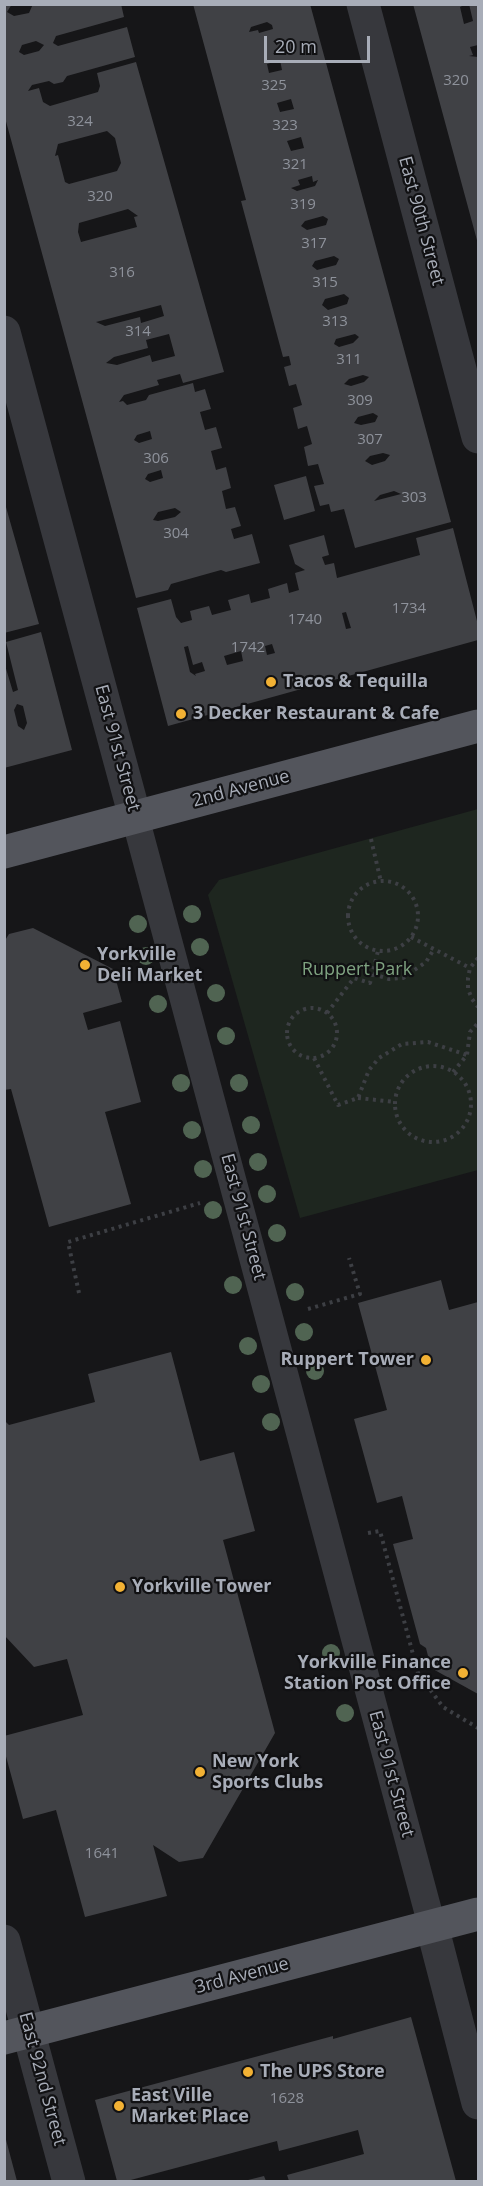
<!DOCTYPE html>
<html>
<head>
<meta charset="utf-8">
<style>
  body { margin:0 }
  #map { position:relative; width:483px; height:2186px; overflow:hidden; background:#161618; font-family:"Open Sans",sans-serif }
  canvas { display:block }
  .frame { position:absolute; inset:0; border:6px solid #a8adb8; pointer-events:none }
  .scale { position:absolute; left:264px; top:36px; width:106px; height:27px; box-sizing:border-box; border:3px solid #a8adb8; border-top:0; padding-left:8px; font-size:18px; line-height:21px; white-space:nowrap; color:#a8adb8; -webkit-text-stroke:4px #111113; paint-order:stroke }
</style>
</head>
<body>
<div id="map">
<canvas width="483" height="2186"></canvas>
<div class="frame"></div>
<div class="scale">20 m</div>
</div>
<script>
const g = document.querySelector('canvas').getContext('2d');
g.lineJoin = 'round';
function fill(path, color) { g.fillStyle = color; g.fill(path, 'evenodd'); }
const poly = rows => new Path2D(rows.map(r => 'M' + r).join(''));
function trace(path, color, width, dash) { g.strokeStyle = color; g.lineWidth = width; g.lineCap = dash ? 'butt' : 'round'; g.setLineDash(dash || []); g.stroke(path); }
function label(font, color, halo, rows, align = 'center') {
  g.font = font + ' "Open Sans",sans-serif'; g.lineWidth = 4.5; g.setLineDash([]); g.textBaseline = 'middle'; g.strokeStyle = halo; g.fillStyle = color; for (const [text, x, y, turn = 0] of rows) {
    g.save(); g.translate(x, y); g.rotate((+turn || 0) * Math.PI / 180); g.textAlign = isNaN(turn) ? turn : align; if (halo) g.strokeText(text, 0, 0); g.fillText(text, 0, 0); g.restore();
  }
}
const green = poly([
  [478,809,478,1170,300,1218,208,895,219,880]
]);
const building = poly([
  [4,4,12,4,7,12,14,16,29,13,33,4,48,6,121,4,124,17,56,36,53,43,58,46,127,27,135,57,67,76,63,82,54,84,49,81,32,85,28,91,39,88,43,102,50,106,98,92,100,86,97,73,136,62,224,372,183,383,180,374,157,380,159,385,124,395,119,402,123,401,127,405,146,400,149,395,193,383,195,392,205,389,211,409,200,412,205,430,216,427,222,448,211,451,216,470,226,467,231,488,222,491,226,509,235,507,241,526,231,529,234,539,252,534,260,563,226,572,221,570,171,584,168,590,136,598,4,114],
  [36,41,44,45,39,51,24,55,19,52,22,45],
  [107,131,115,138,121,163,117,171,69,184,65,182,58,155,55,156,58,144],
  [128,209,138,216,134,217,137,227,81,242,78,232,79,223],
  [161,305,164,316,141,323,140,317,105,326,96,322],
  [169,334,175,356,152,362,150,355,117,365,106,363,114,357,148,348,146,340],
  [150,431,152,439,139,443,134,440,137,435],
  [161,470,163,478,150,482,145,479,148,474],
  [175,508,181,512,175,517,158,521,153,520,158,512],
  [193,4,310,4,451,522,355,548,344,509,331,512,329,504,320,506,314,486,324,484,318,464,308,466,304,447,312,444,307,426,298,429,293,408,302,405,296,384,289,386,284,367,291,365,289,356,283,357,241,201,246,200],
  [267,22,272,25,273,29,259,33,258,30,249,32,251,27],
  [280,60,282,70,269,73,267,64],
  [291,99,294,109,280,112,277,103],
  [301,137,304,148,291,151,287,141],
  [312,176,313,182,318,180,315,186,297,191,291,188,300,185,298,180],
  [323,216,328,219,326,225,307,230,301,226,305,221],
  [334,256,339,259,336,265,317,270,312,266,315,261],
  [344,294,349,298,347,304,328,310,322,305,325,299],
  [355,334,359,337,353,343,339,347,334,344,336,339],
  [363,375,369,377,364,382,351,386,344,384,349,379],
  [373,413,378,416,375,422,361,425,354,423,358,417],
  [383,453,390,455,385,461,372,465,365,461,370,456],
  [394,491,401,494,374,501,380,495],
  [413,4,466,4,460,7,464,24,473,21,469,4,478,4,478,45,470,47,473,55,469,56,478,57,478,244],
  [306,476,315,511,284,520,274,485],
  [4,500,39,624,4,633],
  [453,528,478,625,478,640,168,726,137,608,171,599,176,617,181,623,192,620,190,611,209,606,212,615,231,610,228,600,249,594,251,603,270,598,268,589,287,583,289,593,299,590,295,573,305,570,295,564,289,545,324,535,329,555,322,557,325,565,334,563,337,578,420,555,416,538],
  [346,612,351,628,346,629,342,613],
  [272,644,275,653,267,655,265,646],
  [188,646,193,665,202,662,205,671,195,674,196,676,190,672,184,647],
  [241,651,243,661,227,665,224,656],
  [41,632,72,750,4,768,4,662,13,692,18,690,6,642],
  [17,704,23,706,27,723,24,730,18,726,14,710],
  [33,928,113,969,122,1002,83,1013,88,1030,120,1021,141,1102,105,1112,131,1204,49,1227,11,1089,4,1090,4,942,9,934],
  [441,1280,449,1310,478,1302,478,1694,431,1668,426,1648,420,1644,393,1544,413,1539,402,1496,377,1503,354,1419,387,1410,358,1303],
  [171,1352,200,1461,234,1452,255,1531,223,1540,275,1733,203,1858,179,1862,153,1845,167,1896,85,1917,56,1810,23,1819,4,1749,4,1736,83,1715,67,1659,34,1667,4,1635,4,1420,9,1425,95,1402,88,1374],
  [411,2017,456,2181,289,2181,287,2175,364,2154,358,2130,279,2151,277,2141,127,2181,117,2181,95,2100,333,2036,333,2039],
  [4,2136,5,2136,17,2181,4,2181],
  [264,2176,266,2181,244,2181]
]);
const path = poly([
  [371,839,381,882],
  '348 916a35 35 0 1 1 70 0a35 35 0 1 1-70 0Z',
  [411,937,470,968],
  [478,958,470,968,468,978,468,989,472,999,478,1007],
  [373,974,389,979,403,978,426,962,434,949],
  '287 1033a25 25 0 1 1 50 0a25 25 0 1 1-50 0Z',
  [327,1013,354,978,370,983,378,951],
  [314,1058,338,1105,358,1098,369,1070,379,1058,402,1044,428,1042,467,1055],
  '395 1104a38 38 0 1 1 76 0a38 38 0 1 1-76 0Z',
  [453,1072,467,1055,470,1032,478,1023],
  [358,1098,395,1102],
  [79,1293,68,1242,200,1203],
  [308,1309,360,1294,349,1258],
  [368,1533,380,1531,418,1673,443,1707,478,1728]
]);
const pedestrian = poly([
  [135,817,432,1926]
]);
const minor = poly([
  [363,4,478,437],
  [4,332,135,817],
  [432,1926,478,2103],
  [4,1941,69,2182]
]);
const primary = poly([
  [4,852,478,726],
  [4,2038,478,1914]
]);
const trees = [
  [192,914],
  [138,924],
  [200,947],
  [146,956],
  [216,993],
  [158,1004],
  [226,1036],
  [181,1083],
  [239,1083],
  [251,1125],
  [192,1130],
  [258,1162],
  [203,1169],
  [267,1194],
  [213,1210],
  [277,1233],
  [233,1285],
  [295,1292],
  [304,1332],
  [248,1346],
  [315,1371],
  [261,1384],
  [271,1422],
  [331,1653],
  [345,1713]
];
const markers = [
  [271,682,6,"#f2b134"],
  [181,714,6,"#f2b134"],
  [85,965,6,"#f2b134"],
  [426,1360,6,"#f2b134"],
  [120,1587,6,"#f2b134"],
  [463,1673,6,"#f2b134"],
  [200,1772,6,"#f2b134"],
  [248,2072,6,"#f2b134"],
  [119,2106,6,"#f2b134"]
];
const numberNames = [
  ["320",456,81],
  ["325",274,86],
  ["324",80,122],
  ["323",285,126],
  ["321",295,165],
  ["320",100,197],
  ["319",303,205],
  ["317",314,244],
  ["316",122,273],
  ["315",325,283],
  ["313",335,322],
  ["314",138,332],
  ["311",349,360],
  ["309",360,401],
  ["307",370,440],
  ["306",156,459],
  ["303",414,498],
  ["304",176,534],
  ["1734",409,609],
  ["1740",305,620],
  ["1742",248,648],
  ["1641",102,1854],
  ["1628",287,2099]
];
const streetNames = [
  ["East 90th Street",421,221,75],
  ["East 91st Street",117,748,75],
  ["2nd Avenue",241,789,-15],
  ["East 91st Street",243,1217,75],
  ["East 91st Street",391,1774,75],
  ["3rd Avenue",242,1976,-15],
  ["East 92nd Street",42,2079,75]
];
const poiNames = [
  ["Tacos & Tequilla",283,682],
  ["3 Decker Restaurant & Cafe",193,714],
  ["Yorkville",97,955],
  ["Deli Market",97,976],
  ["Ruppert Tower",414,1360,"right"],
  ["Yorkville Tower",132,1587],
  ["Yorkville Finance",451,1663,"right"],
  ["Station Post Office",451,1684,"right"],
  ["New York",212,1762],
  ["Sports Clubs",212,1783],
  ["The UPS Store",260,2072],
  ["East Ville",131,2096],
  ["Market Place",131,2117]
];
const parkNames = [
  ["Ruppert Park",357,970]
];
fill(green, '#1e261f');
fill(building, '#404145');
trace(path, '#3d3f44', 4, [3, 4.5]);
trace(pedestrian, '#37383d', 28);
trace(minor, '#37383d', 33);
trace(primary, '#53555c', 33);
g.fillStyle = '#506452';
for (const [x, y] of trees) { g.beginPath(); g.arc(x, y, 9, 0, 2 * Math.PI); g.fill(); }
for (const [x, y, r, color] of markers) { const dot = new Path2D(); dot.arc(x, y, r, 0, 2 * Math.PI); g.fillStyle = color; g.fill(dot); trace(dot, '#111113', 2); }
label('15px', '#8e929b', null, numberNames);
label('18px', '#a8adb8', '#111113', streetNames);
label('bold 18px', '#a8adb8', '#111113', poiNames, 'left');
label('18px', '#7fa381', '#111113', parkNames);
</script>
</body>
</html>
